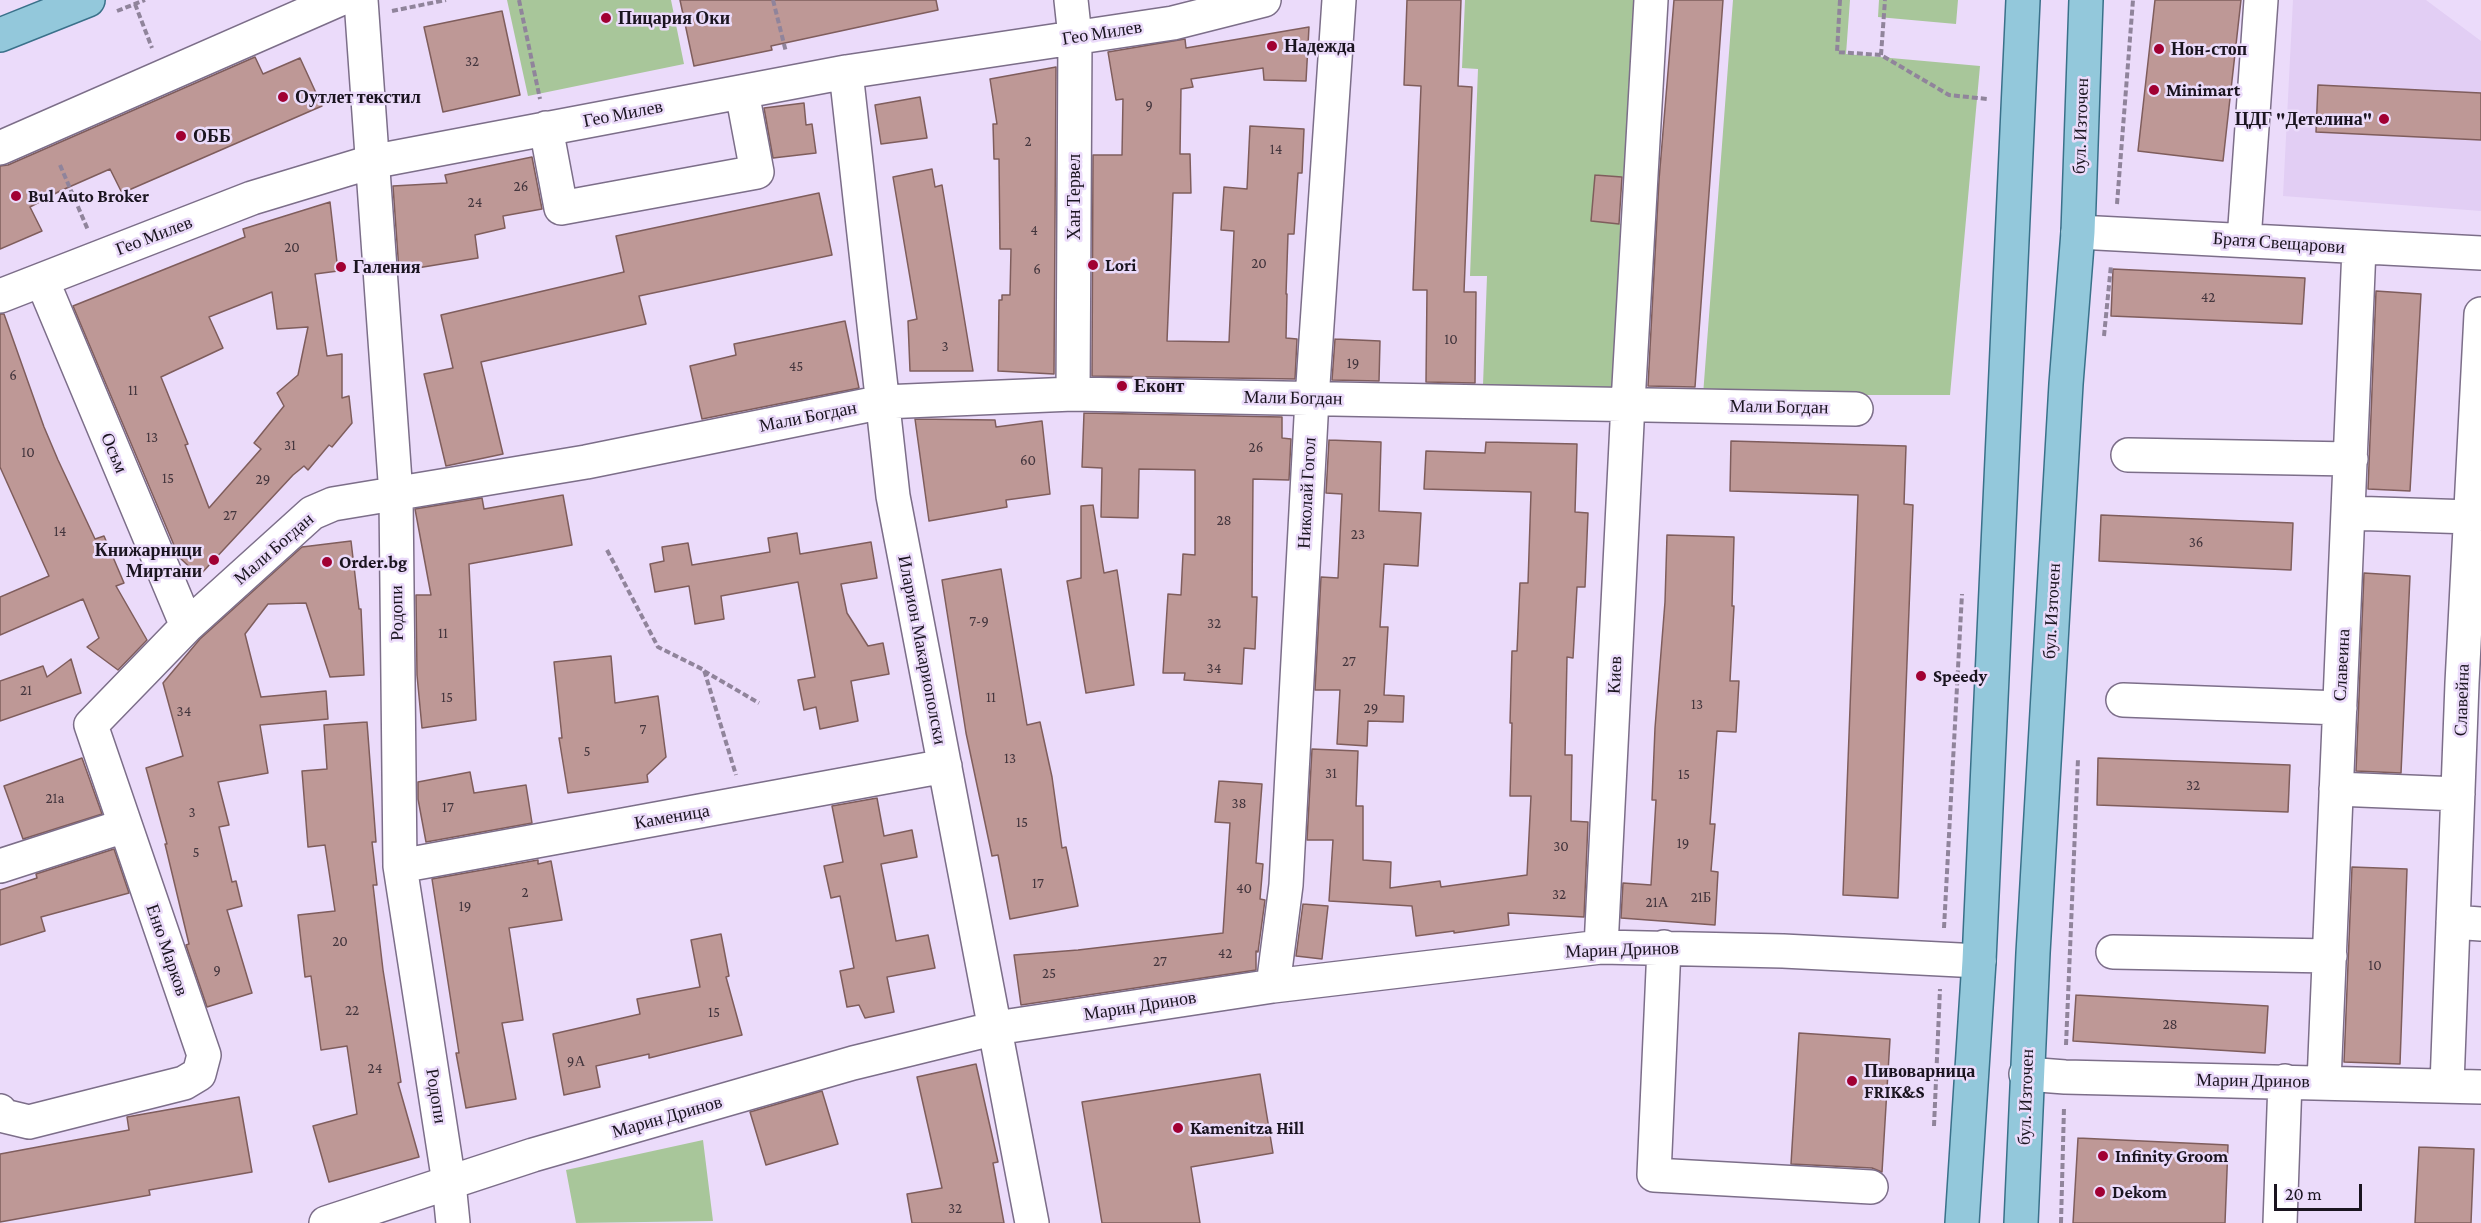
<!DOCTYPE html>
<html>
<head>
<meta charset="utf-8">
<style>
  body { margin:0 }
  #map { position:relative; width:2481px; height:1223px; overflow:hidden; background:#ebdbfa; font-family:"Crimson Pro",serif }
  canvas { display:block }
  .scale { position:absolute; left:2274px; top:1184px; width:88px; height:27px; box-sizing:border-box; border:3px solid #1a141f; border-top:0; padding-left:8px; font-size:18px; line-height:21px; white-space:nowrap; color:#1a141f; -webkit-text-stroke:4px #ebdbfa; paint-order:stroke }
</style>
</head>
<body>
<div id="map">
<canvas width="2481" height="1223"></canvas>
<div class="scale">20 m</div>
</div>
<script>
const g = document.querySelector('canvas').getContext('2d');
g.lineJoin = 'round';
function fill(path, color) { g.fillStyle = color; g.fill(path, 'evenodd'); }
const poly = rows => new Path2D(rows.map(r => 'M' + r).join(''));
function trace(path, color, width, dash) { g.strokeStyle = color; g.lineWidth = width; g.lineCap = dash ? 'butt' : 'round'; g.setLineDash(dash || []); g.stroke(path); }
function label(font, color, halo, rows, align = 'center') {
  g.font = font + ' "Crimson Pro",serif'; g.lineWidth = 5; g.setLineDash([]); g.textBaseline = 'middle'; g.strokeStyle = halo; g.fillStyle = color; for (const [text, x, y, turn = 0] of rows) {
    g.save(); g.translate(x, y); g.rotate((+turn || 0) * Math.PI / 180); g.textAlign = isNaN(turn) ? turn : align; if (halo) g.strokeText(text, 0, 0); g.fillText(text, 0, 0); g.restore();
  }
}
const built = poly([
  [2293,0,2426,0,2481,41,2481,211,2283,196]
]);
const green = poly([
  [507,0,671,0,684,64,528,96],
  [1465,0,1638,0,1627,177,1595,175,1591,221,1622,224,1615,390,1483,385,1487,276,1470,276,1478,69,1462,68],
  [1733,0,1850,0,1846,54,1980,66,1950,395,1703,395],
  [1879,0,1958,0,1956,24,1878,17],
  [703,1140,713,1221,576,1223,566,1170]
]);
const building = poly([
  [680,0,936,0,938,10,771,46,772,50,694,66,680,0],
  [1407,0,1461,0,1458,86,1472,87,1464,292,1476,292,1475,383,1426,382,1427,290,1413,290,1421,86,1404,85,1407,0],
  [1674,0,1723,0,1695,387,1648,386,1659,180,1674,0],
  [2155,0,2241,0,2223,161,2138,151,2155,0],
  [502,11,520,95,443,112,424,27,502,11],
  [1309,27,1306,81,1264,80,1263,68,1191,79,1193,87,1181,89,1180,154,1190,154,1191,193,1173,193,1171,245,1167,341,1229,342,1234,231,1221,230,1224,187,1247,189,1250,126,1304,129,1302,173,1298,173,1294,234,1288,234,1286,294,1287,294,1286,338,1297,339,1295,379,1092,376,1093,155,1122,155,1123,99,1116,100,1108,52,1185,39,1186,48,1309,27],
  [255,57,263,74,300,58,322,106,122,193,110,169,60,191,30,207,42,231,0,249,0,166,8,165,255,57],
  [1056,67,1054,374,998,371,999,300,1002,300,1002,295,1010,295,1011,249,1000,249,999,159,994,159,993,124,997,124,990,79,1056,67],
  [2318,85,2481,93,2481,140,2316,132,2318,85],
  [920,97,927,138,881,144,875,105,920,97],
  [804,103,806,125,812,124,816,153,773,158,764,108,804,103],
  [532,157,542,209,503,216,505,228,475,235,478,258,399,271,393,186,447,183,445,175,532,157],
  [932,169,935,187,942,185,973,371,910,371,908,321,917,319,893,177,932,169],
  [1595,175,1622,177,1619,224,1591,221,1595,175],
  [819,193,832,255,639,296,646,324,481,362,503,454,446,466,424,374,453,368,441,315,624,272,616,236,819,193],
  [330,202,338,271,315,274,327,356,342,354,342,398,349,396,352,423,332,447,329,445,308,470,304,466,293,475,199,576,179,557,73,306,245,237,243,229,330,202],
  [272,292,277,329,308,327,298,375,277,393,284,406,254,443,261,449,209,508,185,445,188,444,161,377,223,348,209,317,272,292],
  [2113,269,2305,278,2302,324,2111,316,2113,269],
  [2376,291,2421,294,2410,491,2368,489,2376,291],
  [0,314,4,314,44,427,58,460,95,539,104,536,124,583,116,586,147,640,118,670,87,647,99,638,83,599,0,635,0,597,49,576,0,467,0,314],
  [845,321,859,388,702,419,690,366,736,355,734,344,845,321],
  [1335,339,1380,341,1379,381,1332,380,1335,339],
  [1084,413,1282,417,1282,438,1291,439,1289,480,1253,479,1252,597,1257,597,1255,649,1244,648,1242,684,1184,680,1185,673,1163,673,1168,594,1181,595,1183,554,1195,555,1195,470,1139,469,1138,518,1101,517,1102,468,1082,467,1084,413],
  [915,419,995,420,996,427,1042,421,1050,494,1006,500,1007,507,929,521,915,419],
  [1329,440,1381,442,1379,511,1421,513,1418,566,1384,564,1380,627,1388,627,1384,695,1404,696,1403,722,1368,721,1367,746,1337,744,1340,690,1315,690,1321,577,1338,578,1342,494,1326,493,1329,440],
  [1731,441,1906,446,1904,504,1913,505,1898,898,1843,895,1858,495,1730,491,1731,441],
  [1486,442,1577,444,1575,512,1588,513,1585,587,1577,587,1573,658,1567,657,1565,755,1572,755,1571,821,1588,822,1584,917,1508,913,1509,925,1454,933,1454,931,1416,936,1412,906,1329,901,1333,840,1307,840,1312,749,1358,751,1356,806,1363,806,1363,860,1391,862,1390,888,1440,881,1441,887,1527,875,1531,796,1510,796,1512,723,1510,723,1512,651,1517,651,1520,583,1528,583,1531,492,1424,489,1426,451,1485,453,1486,442],
  [563,495,572,545,469,564,476,720,422,728,417,675,416,595,431,595,415,509,482,498,484,509,563,495],
  [1093,505,1104,573,1117,570,1134,685,1086,693,1067,581,1081,578,1081,506,1093,505],
  [2101,515,2293,523,2291,570,2099,561,2101,515],
  [797,533,800,554,871,542,877,578,841,584,847,613,868,646,883,643,889,674,851,681,858,721,820,729,816,707,804,710,798,680,815,677,798,582,721,596,724,619,695,624,689,586,655,592,650,564,664,561,662,547,688,543,692,565,770,552,768,538,797,533],
  [1667,535,1734,537,1732,606,1734,606,1730,681,1739,681,1736,732,1717,731,1710,824,1715,824,1711,871,1718,872,1715,925,1621,918,1623,883,1651,885,1656,800,1652,800,1655,728,1665,602,1667,535],
  [351,541,359,609,361,609,364,675,330,677,306,603,268,604,245,634,261,697,326,691,328,719,260,725,268,773,218,782,229,825,219,827,232,882,236,881,242,906,227,910,252,993,207,1007,186,945,189,944,165,844,167,844,146,768,183,756,163,683,200,639,302,547,351,541],
  [1001,569,1027,725,1040,722,1052,777,1062,848,1066,847,1078,906,1010,919,998,855,992,856,966,733,942,580,1001,569],
  [2364,573,2410,576,2401,773,2356,771,2364,573],
  [611,656,615,703,658,696,666,757,647,775,648,782,568,793,559,738,562,738,554,662,611,656],
  [71,659,81,693,0,721,0,681,43,666,47,677,71,659],
  [367,722,376,842,372,842,377,885,373,885,383,970,401,1082,398,1083,419,1157,329,1182,313,1126,357,1114,347,1046,321,1050,311,976,305,977,298,915,335,911,325,845,308,847,302,771,327,769,324,725,367,722],
  [82,758,102,814,23,839,4,786,82,758],
  [2098,758,2290,765,2288,812,2097,805,2098,758],
  [470,772,474,793,526,785,532,823,426,842,418,799,418,782,470,772],
  [1219,781,1262,784,1256,863,1263,864,1260,899,1265,900,1258,952,1256,951,1256,970,1021,1005,1014,955,1078,950,1223,933,1230,823,1215,822,1219,781],
  [877,798,884,836,912,830,917,857,881,864,896,941,928,935,935,968,887,977,894,1012,865,1018,859,1005,847,1007,840,971,854,968,840,896,831,898,824,866,843,862,832,806,877,798],
  [114,849,129,893,41,917,45,931,0,945,0,890,37,878,36,874,114,849],
  [538,860,538,864,551,861,562,920,509,928,523,1020,502,1023,516,1099,466,1108,456,1053,459,1053,432,879,538,860],
  [2352,867,2407,869,2400,1064,2344,1062,2352,867],
  [1303,904,1328,906,1322,959,1296,956,1303,904],
  [721,934,729,976,726,977,742,1035,649,1058,649,1054,596,1066,600,1087,564,1095,553,1034,640,1014,637,999,700,987,691,940,721,934],
  [2076,995,2268,1006,2265,1053,2073,1041,2076,995],
  [1799,1033,1890,1039,1882,1172,1872,1168,1791,1164,1799,1033],
  [976,1064,998,1162,993,1163,1004,1223,912,1223,907,1194,942,1188,917,1077,976,1064],
  [1260,1074,1273,1153,1191,1167,1200,1223,1102,1223,1082,1102,1260,1074],
  [822,1091,838,1144,766,1165,750,1112,822,1091],
  [239,1097,252,1172,149,1190,150,1195,0,1222,0,1154,129,1130,127,1117,239,1097],
  [2078,1138,2228,1145,2225,1223,2073,1223,2078,1138],
  [2419,1147,2474,1149,2471,1223,2415,1223,2419,1147]
]);
const path = poly([
  [519,0,540,99],
  [773,0,786,52],
  [1840,0,1837,52,1881,55,1949,95,1987,99],
  [135,4,152,48],
  [117,11,145,0],
  [392,11,446,0],
  [1881,55,1885,0],
  [60,165,88,230],
  [2117,204,2133,0],
  [2104,336,2111,265],
  [607,550,658,647,704,670,736,775],
  [704,671,759,703],
  [1944,928,1962,594],
  [2066,1045,2078,759],
  [1934,1126,1940,989],
  [2061,1223,2064,1107]
]);
const minor = poly([
  [361,0,396,495,400,866,449,1183,453,1223],
  [1071,0,1075,37,1073,394],
  [846,72,893,496,1032,1223],
  [546,128,561,208,757,172,742,92],
  [0,148,338,0],
  [2078,232,2481,253],
  [2244,240,2261,0],
  [42,280,187,626],
  [0,296,252,198,371,162,846,72,1173,23,1264,0],
  [2128,455,2351,459],
  [2348,513,2471,517],
  [2123,700,2340,708],
  [2336,789,2458,794],
  [0,866,124,826],
  [400,866,945,766],
  [2453,922,2481,924],
  [1601,947,1628,403,1651,0],
  [1664,947,1654,1175,1871,1187],
  [2113,952,2330,956],
  [1273,986,1286,885,1312,399,1339,0],
  [2026,1074,2065,1077,2481,1087],
  [2324,1082,2359,248],
  [2447,1085,2462,683,2481,314],
  [0,1111,4,1116,29,1122,184,1083,199,1074,204,1055,91,725,187,626,312,513,333,504,586,462,883,402,1073,394,1856,409],
  [326,1223,533,1155,853,1063,996,1028,1273,986,1601,947,1783,951,1979,961],
  [2280,1223,2285,1081]
]);
const major = poly([
  [0,35,88,0],
  [1962,1223,1979,961,2023,0],
  [2021,1223,2033,953,2066,384,2078,232,2086,0]
]);
const markers = [
  [606,18,6,"#a10033"],
  [1272,46,6,"#a10033"],
  [2159,49,6,"#a10033"],
  [2154,90,6,"#a10033"],
  [283,97,6,"#a10033"],
  [2384,119,6,"#a10033"],
  [181,136,6,"#a10033"],
  [16,196,6,"#a10033"],
  [1093,265,6,"#a10033"],
  [341,267,6,"#a10033"],
  [1122,386,6,"#a10033"],
  [214,560,6,"#a10033"],
  [327,562,6,"#a10033"],
  [1921,676,6,"#a10033"],
  [1852,1081,6,"#a10033"],
  [1178,1128,6,"#a10033"],
  [2103,1156,6,"#a10033"],
  [2100,1192,6,"#a10033"]
];
const numberNames = [
  ["32",472,61],
  ["9",1149,105],
  ["2",1028,141],
  ["14",1276,149],
  ["26",521,186],
  ["24",475,202],
  ["4",1034,230],
  ["20",292,247],
  ["20",1259,263],
  ["6",1037,269],
  ["42",2208,297],
  ["10",1451,339],
  ["3",945,346],
  ["19",1353,363],
  ["45",796,366],
  ["6",13,375],
  ["11",133,390],
  ["13",152,437],
  ["31",290,445],
  ["26",1256,447],
  ["10",28,452],
  ["60",1028,460],
  ["15",168,478],
  ["29",263,479],
  ["27",230,515],
  ["28",1224,520],
  ["14",60,531],
  ["23",1358,534],
  ["36",2196,542],
  ["7-9",979,621],
  ["32",1214,623],
  ["11",443,633],
  ["27",1349,661],
  ["34",1214,668],
  ["21",26,690],
  ["15",447,697],
  ["11",991,697],
  ["13",1697,704],
  ["29",1371,708],
  ["34",184,711],
  ["7",643,729],
  ["5",587,751],
  ["13",1010,758],
  ["31",1331,773],
  ["15",1684,774],
  ["32",2193,785],
  ["21a",55,798],
  ["38",1239,803],
  ["17",448,807],
  ["3",192,812],
  ["15",1022,822],
  ["19",1683,843],
  ["30",1561,846],
  ["5",196,852],
  ["17",1038,883],
  ["40",1244,888],
  ["2",525,892],
  ["32",1559,894],
  ["21Б",1701,897],
  ["21А",1657,902],
  ["19",465,906],
  ["20",340,941],
  ["42",1225,953],
  ["27",1160,961],
  ["10",2375,965],
  ["9",217,970],
  ["25",1049,973],
  ["22",352,1010],
  ["15",714,1012],
  ["28",2170,1024],
  ["9А",576,1061],
  ["24",375,1068],
  ["32",955,1208]
];
const poiNames = [
  ["Пицария Оки",618,18],
  ["Надежда",1284,46],
  ["Нон-стоп",2171,49],
  ["Minimart",2166,90],
  ["Оутлет текстил",295,97],
  ["ЦДГ \"Детелина\"",2372,119,"right"],
  ["ОББ",193,136],
  ["Bul Auto Broker",28,196],
  ["Lori",1105,265],
  ["Галения",353,267],
  ["Еконт",1134,386],
  ["Книжарници",202,550,"right"],
  ["Миртани",202,571,"right"],
  ["Order.bg",339,562],
  ["Speedy",1933,676],
  ["Пивоварница",1864,1071],
  ["FRIK&S",1864,1092],
  ["Kamenitza Hill",1190,1128],
  ["Infinity Groom",2115,1156],
  ["Dekom",2112,1192]
];
const streetNames = [
  ["Гео Милев",1102,33,-9],
  ["Гео Милев",623,114,-11],
  ["бул. Източен",2081,126,-88],
  ["Хан Тервел",1074,197,-90],
  ["Гео Милев",154,236,-21],
  ["Братя Свещарови",2279,243,4],
  ["Мали Богдан",1293,398,1],
  ["Мали Богдан",1779,407,1],
  ["Мали Богдан",808,417,-11],
  ["Осъм",114,453,67],
  ["Николай Гогол",1307,493,-87],
  ["Мали Богдан",274,549,-41],
  ["бул. Източен",2052,611,-87],
  ["Родопи",397,613,-91],
  ["Иларион Макариополски",922,650,79],
  ["Славеина",2342,665,-87],
  ["Киев",1615,675,-87],
  ["Славейна",2462,700,-88],
  ["Каменица",672,817,-10],
  ["Еню Марков",167,950,71],
  ["Марин Дринов",1622,950,-2],
  ["Марин Дринов",1140,1006,-9],
  ["Марин Дринов",2253,1081,1],
  ["Родопи",436,1096,81],
  ["бул. Източен",2026,1097,-88],
  ["Марин Дринов",667,1117,-16]
];
fill(built, '#e2cef4');
fill(green, '#a8c69a');
fill(building, '#be9896');
trace(building, '#7f5d5c', 1.5);
trace(minor, '#7c6e89', 36);
trace(major, '#3a718a', 36);
trace(path, '#90849b', 4, [6, 3]);
trace(minor, '#fff', 33);
trace(major, '#93c8db', 33);
for (const [x, y, r, color] of markers) { const dot = new Path2D(); dot.arc(x, y, r, 0, 2 * Math.PI); g.fillStyle = color; g.fill(dot); trace(dot, '#ebdbfa', 2); }
label('15px', '#43353d', null, numberNames);
label('bold 18px', '#1a141f', '#ebdbfa', poiNames, 'left');
label('18px', '#1a141f', '#ebdbfa', streetNames);
</script>
</body>
</html>
